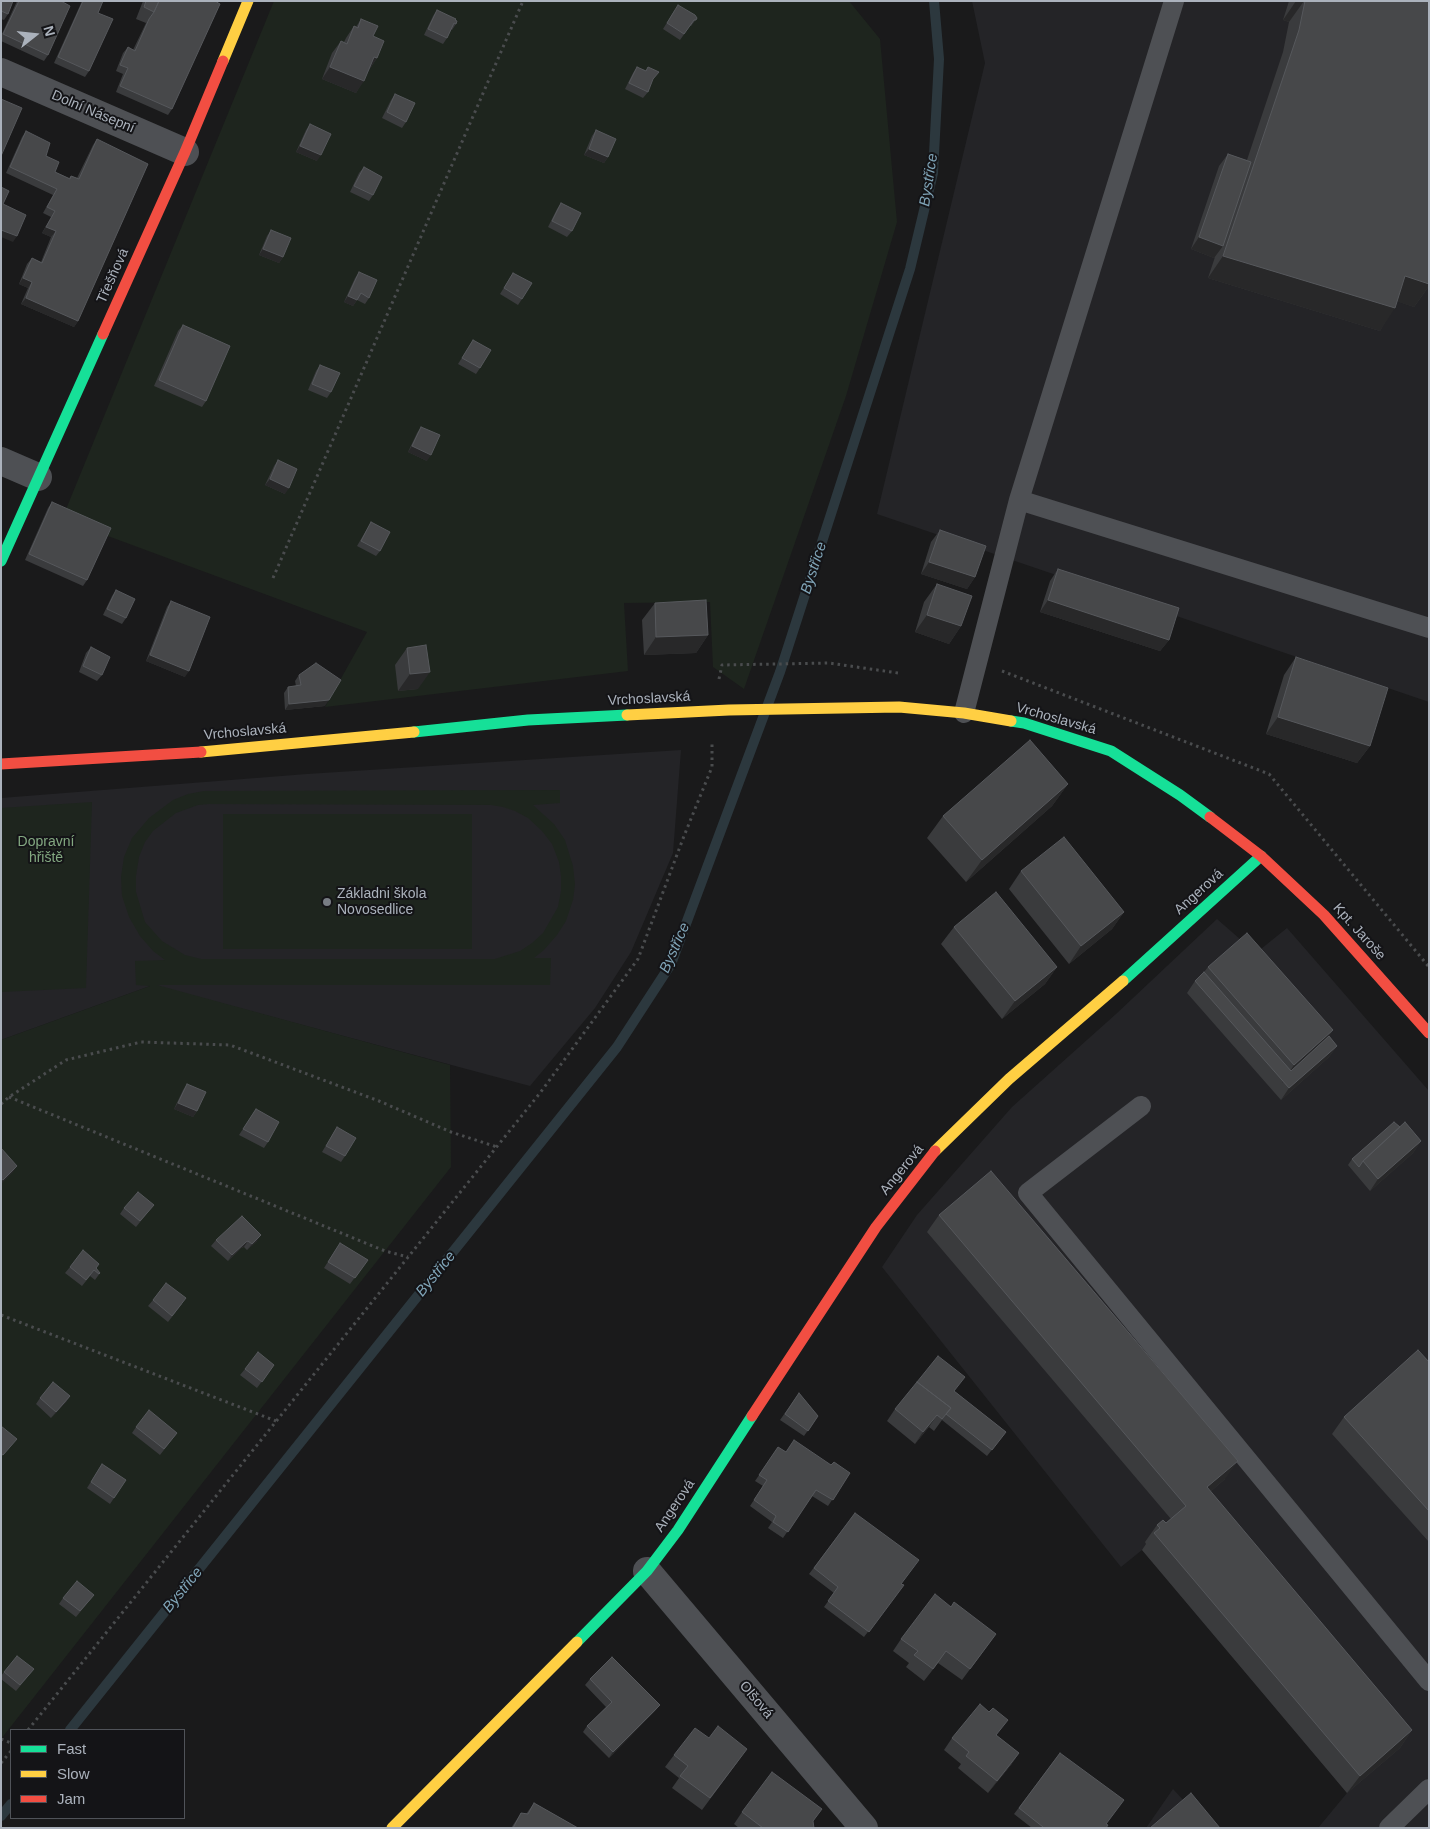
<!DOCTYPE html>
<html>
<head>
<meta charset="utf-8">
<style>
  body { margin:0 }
  #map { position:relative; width:1430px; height:1829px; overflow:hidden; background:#1a1a1b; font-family:Helvetica,sans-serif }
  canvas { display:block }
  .frame { position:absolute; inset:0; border:2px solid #abb2bc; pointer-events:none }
  .legend { position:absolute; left:10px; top:1729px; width:175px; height:90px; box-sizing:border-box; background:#141417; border:1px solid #505359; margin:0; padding:6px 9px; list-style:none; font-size:15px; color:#abb2bc }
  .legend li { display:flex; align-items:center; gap:10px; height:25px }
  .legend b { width:25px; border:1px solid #505359 }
  .north { position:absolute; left:10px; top:10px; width:50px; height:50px; -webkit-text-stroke:4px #141417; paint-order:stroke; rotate:74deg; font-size:14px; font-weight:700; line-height:20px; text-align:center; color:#abb2bc }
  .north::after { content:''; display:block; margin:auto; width:18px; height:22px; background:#abb2bc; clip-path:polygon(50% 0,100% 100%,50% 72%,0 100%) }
</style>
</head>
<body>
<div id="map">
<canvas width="1430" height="1829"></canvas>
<div class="frame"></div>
<ul class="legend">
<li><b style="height:6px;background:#16e098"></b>Fast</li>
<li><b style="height:6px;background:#ffcf43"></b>Slow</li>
<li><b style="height:6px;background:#f24e42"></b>Jam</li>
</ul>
<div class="north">N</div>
</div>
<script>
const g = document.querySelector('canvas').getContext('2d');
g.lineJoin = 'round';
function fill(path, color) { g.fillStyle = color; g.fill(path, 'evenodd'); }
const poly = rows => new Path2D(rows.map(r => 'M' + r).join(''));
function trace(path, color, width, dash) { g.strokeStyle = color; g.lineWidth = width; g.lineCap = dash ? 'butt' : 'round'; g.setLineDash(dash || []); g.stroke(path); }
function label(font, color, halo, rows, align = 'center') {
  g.font = font + ' Helvetica,sans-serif'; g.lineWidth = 4; g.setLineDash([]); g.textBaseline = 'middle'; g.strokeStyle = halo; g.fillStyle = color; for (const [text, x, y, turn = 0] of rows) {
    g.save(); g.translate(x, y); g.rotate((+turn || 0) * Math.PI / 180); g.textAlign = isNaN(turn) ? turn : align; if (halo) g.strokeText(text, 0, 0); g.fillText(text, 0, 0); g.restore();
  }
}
const built = poly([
  [972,1,1429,1,1429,702,877,514,985,63],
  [681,750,673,853,631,952,595,1008,530,1086,153,985,1,1040,1,798,307,774],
  [1217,919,1256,953,1287,928,1429,1091,1429,1828,1318,1828,1347,1793,1142,1550,1121,1567,882,1267,917,1215,1012,1107,1116,1014],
  [1173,1789,1209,1828,1146,1828]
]);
const green = poly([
  [274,1,849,1,880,39,897,222,846,396,744,689,713,667,710,602,624,603,628,671,325,707,367,632,62,519],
  [560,790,560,803,533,805,554,824,565,840,573,866,575,884,573,900,566,921,557,935,544,950,534,958,551,958,550,985,157,985,450,1065,451,1167,1,1739,1,1040,150,986,136,985,135,961,165,960,153,951,140,936,129,917,122,896,121,877,124,857,132,838,149,818,173,800,188,794,204,791],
  [209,804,491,805,503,807,515,811,528,818,542,831,552,844,559,862,561,876,561,891,558,907,543,933,532,943,520,951,495,959,201,959,185,955,162,941,145,922,136,892,136,876,139,857,145,842,153,831,176,813,198,805],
  [92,802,86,988,1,992,1,808],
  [223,814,472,814,472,949,223,949]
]);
const stream = poly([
  [70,1730,617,1047,671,964,780,672,910,269,933,173,939,59,934,1],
  [1,1816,11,1804]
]);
const path = poly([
  [273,578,523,1],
  [1002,671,1269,774,1429,967],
  [719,679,722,665,829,663,898,673],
  [9,1097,385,1251,408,1257],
  [1,1104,9,1097,66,1060,141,1042,230,1045,379,1101,451,1132,497,1147],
  [1,1315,276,1421],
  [28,1730,540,1093,638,959,684,836,712,767,712,742],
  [1,1739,11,1743],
  [1,1763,11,1751]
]);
const lane = poly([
  [1019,500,1174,1],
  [964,713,1019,500,1429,628],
  [1141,1106,1028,1193,1429,1681],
  [1389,1828,1429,1789]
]);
const street = poly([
  [1,72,185,152],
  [1,461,38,477],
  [647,1571,864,1828]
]);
const fast = poly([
  [1,561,103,334],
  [1011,721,1024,723,1111,751,1180,795,1210,817],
  [414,732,528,720,627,715],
  [1123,981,1261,856],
  [577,1642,647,1571,678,1530,752,1416]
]);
const slow = poly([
  [223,61,248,1],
  [627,715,729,710,899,707,964,713,1011,721],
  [201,752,414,732],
  [935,1151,1009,1079,1123,981],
  [392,1828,577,1642]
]);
const jam = poly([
  [103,334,185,152,223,61],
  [1,764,201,752],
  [1210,817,1261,856,1324,915,1429,1033],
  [752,1416,876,1227,935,1151]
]);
const wall = poly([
  [1,1,8,14,4,20,1,19],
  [17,1,61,1,48,55,44,61,1,41,1,36],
  [82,1,103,1,98,13,89,71,85,77,54,63],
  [143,1,215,1,172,109,168,115,116,92,123,74,116,71,123,53,128,47,133,50,146,23,136,19],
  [1289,1,1429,1,1429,286,1414,307,1397,301,1380,331,1208,278,1215,257,1214,258,1191,249,1219,166,1228,154,1247,160,1283,52,1289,22,1283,20],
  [437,10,455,20,456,24,452,30,451,29,447,38,443,44,424,35,433,16],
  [674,11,697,18,691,26,690,26,680,40,663,29],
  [361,19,373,36,377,58,369,70,356,93,322,79,332,53,341,41,344,42,346,38,354,26,356,27],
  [637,67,646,71,648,67,652,81,648,92,643,98,625,89,633,73],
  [395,94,406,122,402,128,382,118,391,100],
  [310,124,317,161,296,152,306,130],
  [596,130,608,157,604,163,584,155,592,136],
  [26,131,46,156,55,172,69,178,71,176,77,178,93,145,97,139,78,321,74,327,21,304,28,288,19,284,27,264,32,258,41,262,51,237,42,233,51,217,43,213,53,195,6,173,22,137],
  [364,167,373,195,369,201,350,192,359,173],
  [561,203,572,231,567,237,548,227,557,209],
  [271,230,283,257,279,263,259,255,267,236],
  [359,272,369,298,365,304,357,300,353,306,344,302,355,278],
  [513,273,522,299,518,305,500,294],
  [183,325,206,401,202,407,154,386,178,331],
  [473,340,480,368,476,374,458,364],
  [320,365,331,392,327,398,308,390,316,371],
  [421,427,427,461,408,452,417,433],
  [278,460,285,494,265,485,274,466],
  [52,502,87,580,83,586,25,560,48,508],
  [371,522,380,551,376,556,357,546],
  [940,530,975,577,967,589,921,574,931,542],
  [1058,569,1169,640,1160,651,1040,612,1050,581],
  [937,584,961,626,949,644,915,632,924,602],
  [116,590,126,618,122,624,103,615,112,596],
  [171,601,185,677,146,661,167,607],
  [655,603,708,635,696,653,644,655,642,620],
  [91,647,102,675,97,681,79,672,86,653],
  [407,648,418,689,398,691,395,665],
  [1296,657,1370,746,1357,763,1266,734,1284,675],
  [299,675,325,706,285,710,284,693,288,687,296,686,295,681],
  [1068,784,1052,806,966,882,927,838,943,816],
  [1021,871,1124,912,1112,929,1069,964,1009,889],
  [954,927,1057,967,1045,984,1002,1019,941,944],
  [1208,967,1333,1030,1329,1036,1337,1046,1329,1057,1281,1100,1187,993,1195,981,1204,972],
  [187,1084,197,1111,193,1117,174,1109,183,1090],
  [256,1109,268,1142,264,1148,239,1135],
  [337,1127,345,1156,341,1162,322,1152],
  [1400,1127,1421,1141,1413,1153,1370,1191,1348,1165,1352,1159],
  [124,1208,149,1211,136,1227,120,1214],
  [939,1215,1225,1479,1210,1492,1412,1730,1400,1748,1347,1793,1142,1550,1146,1544,1145,1542,1157,1525,1166,1523,1171,1519,927,1232],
  [216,1240,257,1241,247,1250,244,1247,241,1248,228,1261,211,1246],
  [340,1243,368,1260,350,1284,324,1268],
  [70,1267,96,1269,100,1273,95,1280,90,1276,82,1286,65,1273],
  [153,1300,182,1304,168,1322,148,1306],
  [1429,1362,1429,1542,1332,1434,1344,1417],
  [274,1365,257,1388,240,1375,245,1369],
  [954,1391,1006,1432,987,1456,942,1420,934,1431,929,1427,915,1444,887,1421,895,1409],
  [799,1393,818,1416,804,1436,780,1420],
  [70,1396,66,1402,51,1418,36,1404,40,1398],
  [136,1427,177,1433,160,1455,132,1433],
  [778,1447,786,1452,831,1465,850,1473,828,1506,812,1496,783,1538,768,1528,772,1522,750,1506,763,1486,755,1481],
  [102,1464,126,1480,110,1504,87,1488],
  [855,1513,899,1591,864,1637,824,1607,834,1593,809,1574],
  [94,1595,76,1617,59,1604,63,1598],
  [951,1607,996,1634,962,1680,938,1663,924,1681,906,1667,909,1663,893,1651,901,1639],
  [34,1669,16,1691,1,1679,1,1676,4,1672],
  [590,1679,660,1705,655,1711,609,1758,583,1732,587,1726,606,1707,585,1685],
  [997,1736,1019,1753,1011,1765,988,1793,958,1768,961,1764,944,1750,952,1738],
  [1060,1753,1106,1824,1106,1828,1032,1828,1014,1814],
  [674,1755,739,1760,702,1810,672,1788,679,1778,665,1767],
  [534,1803,578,1828,511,1828,521,1813,526,1814],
  [742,1812,813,1821,814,1828,739,1828,734,1824]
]);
const shadedWall = poly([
  [1296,1,1304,1,1289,22,1283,20],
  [374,57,377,58,369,70],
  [330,67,364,81,356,93,322,79],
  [300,146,321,155,317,161,296,152],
  [589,149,608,157,604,163,584,155],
  [46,227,56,231,51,237,42,233],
  [1,230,17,236,13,242,1,237],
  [1199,237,1223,246,1214,258,1191,249],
  [263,249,283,257,279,263,259,255],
  [1223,256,1395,308,1380,331,1208,278],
  [1405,276,1429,284,1429,286,1414,307,1389,299],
  [23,278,32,282,28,288,19,284],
  [348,296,357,300,353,306,344,302],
  [26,298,78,321,74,327,21,304],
  [412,446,431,455,427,461,408,452],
  [270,479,289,488,285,494,265,485],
  [929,562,975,577,967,589,921,574],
  [1048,600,1169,640,1160,651,1040,612],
  [927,615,961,626,949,644,915,632],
  [708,635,696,653,644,655,656,637],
  [150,655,189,671,185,677,146,661],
  [430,672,418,689,398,691,410,674],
  [329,700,325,706,285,710,289,704],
  [1278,717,1370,746,1357,763,1266,734],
  [1068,784,1052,806,966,882,982,860],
  [1124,912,1112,929,1069,964,1081,946],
  [1057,967,1045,984,1002,1019,1015,1001],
  [1333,1030,1321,1048,1282,1083,1294,1065],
  [1337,1046,1329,1057,1281,1100,1289,1088],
  [178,1103,197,1111,193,1117,174,1109],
  [1421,1141,1413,1153,1370,1191,1378,1179],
  [17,1166,13,1172,1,1184,3,1180],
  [261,1235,257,1241,247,1250,252,1244],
  [248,1241,244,1247,241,1248,228,1261,232,1255,246,1242],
  [70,1396,66,1402,51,1418,56,1412],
  [937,1415,929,1427,915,1444,923,1432],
  [1238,1461,1225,1479,1195,1505,1207,1487],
  [660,1705,655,1711,609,1758,613,1752],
  [1412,1730,1400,1748,1347,1793,1360,1776],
  [1019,1753,1011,1765,988,1793,997,1781]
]);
const building = poly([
  [1,1,13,1,8,14,1,11,1,1],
  [19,1,61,1,70,6,48,55,3,34,19,1],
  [83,1,103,1,98,13,113,19,89,71,58,57,83,1],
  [146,1,159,1,154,12,144,7,146,1],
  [159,1,215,1,220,4,172,109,120,86,128,68,120,65,128,47,135,51,149,19,154,12,159,1],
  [1305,1,1429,1,1429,284,1405,276,1395,308,1223,256,1299,30,1305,1],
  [678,5,695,15,697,18,696,20,694,20,684,34,667,23,678,5],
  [437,10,456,19,455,20,457,21,456,24,454,23,447,38,428,29,437,10],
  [361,19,378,26,373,36,384,41,377,58,374,57,364,81,330,67,341,41,347,44,354,26,358,28,361,19],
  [637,67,646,71,648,67,659,72,653,79,648,92,629,83,637,67],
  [395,94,415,103,406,122,387,112,395,94],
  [1,99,22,108,1,156,1,99],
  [310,124,331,134,321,155,300,146,310,124],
  [596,130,616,139,608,157,589,149,596,130],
  [26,131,50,143,46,156,59,162,55,172,70,179,71,176,79,179,97,139,148,164,78,321,26,298,32,282,23,278,32,258,42,263,56,231,46,227,55,211,47,207,57,189,10,167,26,131],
  [1228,154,1251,162,1223,246,1199,237,1228,154],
  [364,167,382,177,373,195,354,186,364,167],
  [1,187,9,191,3,204,26,215,17,236,1,230,1,187],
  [561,203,581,213,572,231,552,221,561,203],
  [271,230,291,238,283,257,263,249,271,230],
  [359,272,377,280,369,298,361,293,357,300,348,296,359,272],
  [513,273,532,283,522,299,504,288,513,273],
  [183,325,230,346,206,401,159,380,183,325],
  [473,340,491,350,480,368,462,358,473,340],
  [320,365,340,373,331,392,312,384,320,365],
  [421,427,440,435,431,455,412,446,421,427],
  [278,460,297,469,289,488,270,479,278,460],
  [52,502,111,528,87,580,29,554,52,502],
  [371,522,390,532,380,551,361,541,371,522],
  [940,530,986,546,975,577,929,562,940,530],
  [1058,569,1179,608,1169,640,1048,600,1058,569],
  [937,584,972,596,961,626,927,615,937,584],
  [116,590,135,599,126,618,107,609,116,590],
  [706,600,708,635,656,637,655,603,706,600],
  [171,601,210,617,189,671,150,655,171,601],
  [426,645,430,672,410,674,407,648,426,645],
  [91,647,110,657,102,675,83,666,91,647],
  [1296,657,1388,688,1370,746,1278,717,1296,657],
  [316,663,341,680,329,700,289,704,288,687,301,685,299,675,316,663],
  [1030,740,1068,784,982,860,943,816,1030,740],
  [1064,837,1124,912,1081,946,1021,871,1064,837],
  [996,892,1057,967,1015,1001,954,927,996,892],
  [1247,933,1333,1030,1294,1065,1208,967,1247,933],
  [1204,972,1291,1071,1329,1036,1337,1046,1289,1088,1195,981,1204,972],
  [187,1084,206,1092,197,1111,178,1103,187,1084],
  [256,1109,279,1122,268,1142,243,1129,256,1109],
  [1394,1122,1400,1127,1363,1161,1359,1167,1352,1159,1394,1122],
  [1405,1122,1421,1141,1378,1179,1363,1161,1405,1122],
  [337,1127,356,1138,345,1156,326,1146,337,1127],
  [1,1148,17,1166,3,1180,1,1179,1,1148],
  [991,1171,1238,1461,1207,1487,1412,1730,1360,1776,1154,1533,1160,1528,1157,1525,1163,1520,1166,1523,1186,1506,939,1215,991,1171],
  [138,1192,154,1205,140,1221,124,1208,138,1192],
  [242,1216,261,1235,252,1244,248,1241,246,1242,232,1255,216,1240,242,1216],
  [340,1243,368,1260,355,1278,328,1262,340,1243],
  [83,1250,99,1264,96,1268,100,1273,99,1274,94,1270,86,1280,70,1267,83,1250],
  [166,1283,186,1298,172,1316,153,1300,166,1283],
  [1418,1350,1429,1362,1429,1511,1344,1417,1418,1350],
  [258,1352,274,1365,262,1382,245,1369,258,1352],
  [938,1356,965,1377,954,1391,1006,1432,992,1450,946,1414,951,1408,917,1382,938,1356],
  [53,1382,70,1396,56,1412,40,1398,53,1382],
  [917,1382,951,1408,942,1419,937,1415,923,1432,895,1409,917,1382],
  [799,1393,818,1416,808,1431,785,1414,799,1393],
  [149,1410,177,1433,164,1449,136,1427,149,1410],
  [1,1426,17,1439,3,1455,1,1454,1,1426],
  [794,1440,831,1465,834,1462,850,1473,833,1500,816,1490,788,1532,773,1522,776,1516,754,1500,767,1480,759,1475,778,1447,786,1452,794,1440],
  [102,1464,126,1480,114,1498,91,1482,102,1464],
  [855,1513,919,1560,901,1584,904,1585,869,1632,828,1601,838,1587,814,1568,855,1513],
  [77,1581,94,1595,80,1611,63,1598,77,1581],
  [935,1594,951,1607,954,1602,996,1634,970,1669,946,1651,933,1669,914,1655,918,1651,901,1639,935,1594],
  [17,1656,34,1669,20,1685,4,1672,17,1656],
  [612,1657,660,1705,613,1752,587,1726,612,1702,590,1679,612,1657],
  [980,1704,989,1712,993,1708,1008,1720,996,1735,1019,1753,997,1781,966,1756,969,1752,952,1738,980,1704],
  [718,1726,747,1749,710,1798,680,1776,688,1766,674,1755,695,1728,709,1738,718,1726],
  [1060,1753,1124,1800,1106,1824,1108,1825,1106,1828,1042,1828,1043,1827,1019,1808,1060,1753],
  [772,1772,822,1809,813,1821,814,1828,763,1828,742,1812,772,1772],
  [1191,1793,1220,1828,1150,1828,1191,1793],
  [534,1803,578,1828,513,1828,521,1813,528,1814,534,1803]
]);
const markers = [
  [327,902,5,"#787d84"]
];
const streetNames = [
  ["Dolní Násepní",93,112,23],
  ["Třešňová",113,276,-66],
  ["Vrchoslavská",649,699,-3],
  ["Vrchoslavská",1056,719,16],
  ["Vrchoslavská",245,732,-5],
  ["Angerová",1199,892,-42],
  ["Kpt. Jaroše",1359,932,48],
  ["Angerová",902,1170,-51],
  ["Angerová",675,1506,-56],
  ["Olšová",756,1700,50]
];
const parkNames = [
  ["Dopravní",46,842],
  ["hřiště",46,858]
];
const poiNames = [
  ["Základni škola",337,894],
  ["Novosedlice",337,910]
];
const waterNames = [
  ["Bystřice",929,180,-81],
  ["Bystřice",814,568,-72],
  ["Bystřice",675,948,-66],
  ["Bystřice",436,1274,-51],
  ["Bystřice",183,1590,-51]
];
fill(built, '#242427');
fill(green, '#1e251e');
trace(stream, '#2c383e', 10);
trace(path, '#4a4c4e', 3, [2.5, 4]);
trace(lane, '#4e5054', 20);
trace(street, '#4e5054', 28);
trace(fast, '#16e098', 11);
trace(slow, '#ffcf43', 11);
trace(jam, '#f24e42', 11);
fill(wall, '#3a3b3d');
fill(shadedWall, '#282829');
fill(building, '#47484a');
trace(building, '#56585c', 1);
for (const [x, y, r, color] of markers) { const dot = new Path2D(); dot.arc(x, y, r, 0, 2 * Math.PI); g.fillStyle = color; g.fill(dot); trace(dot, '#141417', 2); }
label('14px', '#abb2bc', '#141417', streetNames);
label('14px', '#83a881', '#141417', parkNames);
label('14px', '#abb2bc', '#141417', poiNames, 'left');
label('italic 15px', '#80a5b8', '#141417', waterNames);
</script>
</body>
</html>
